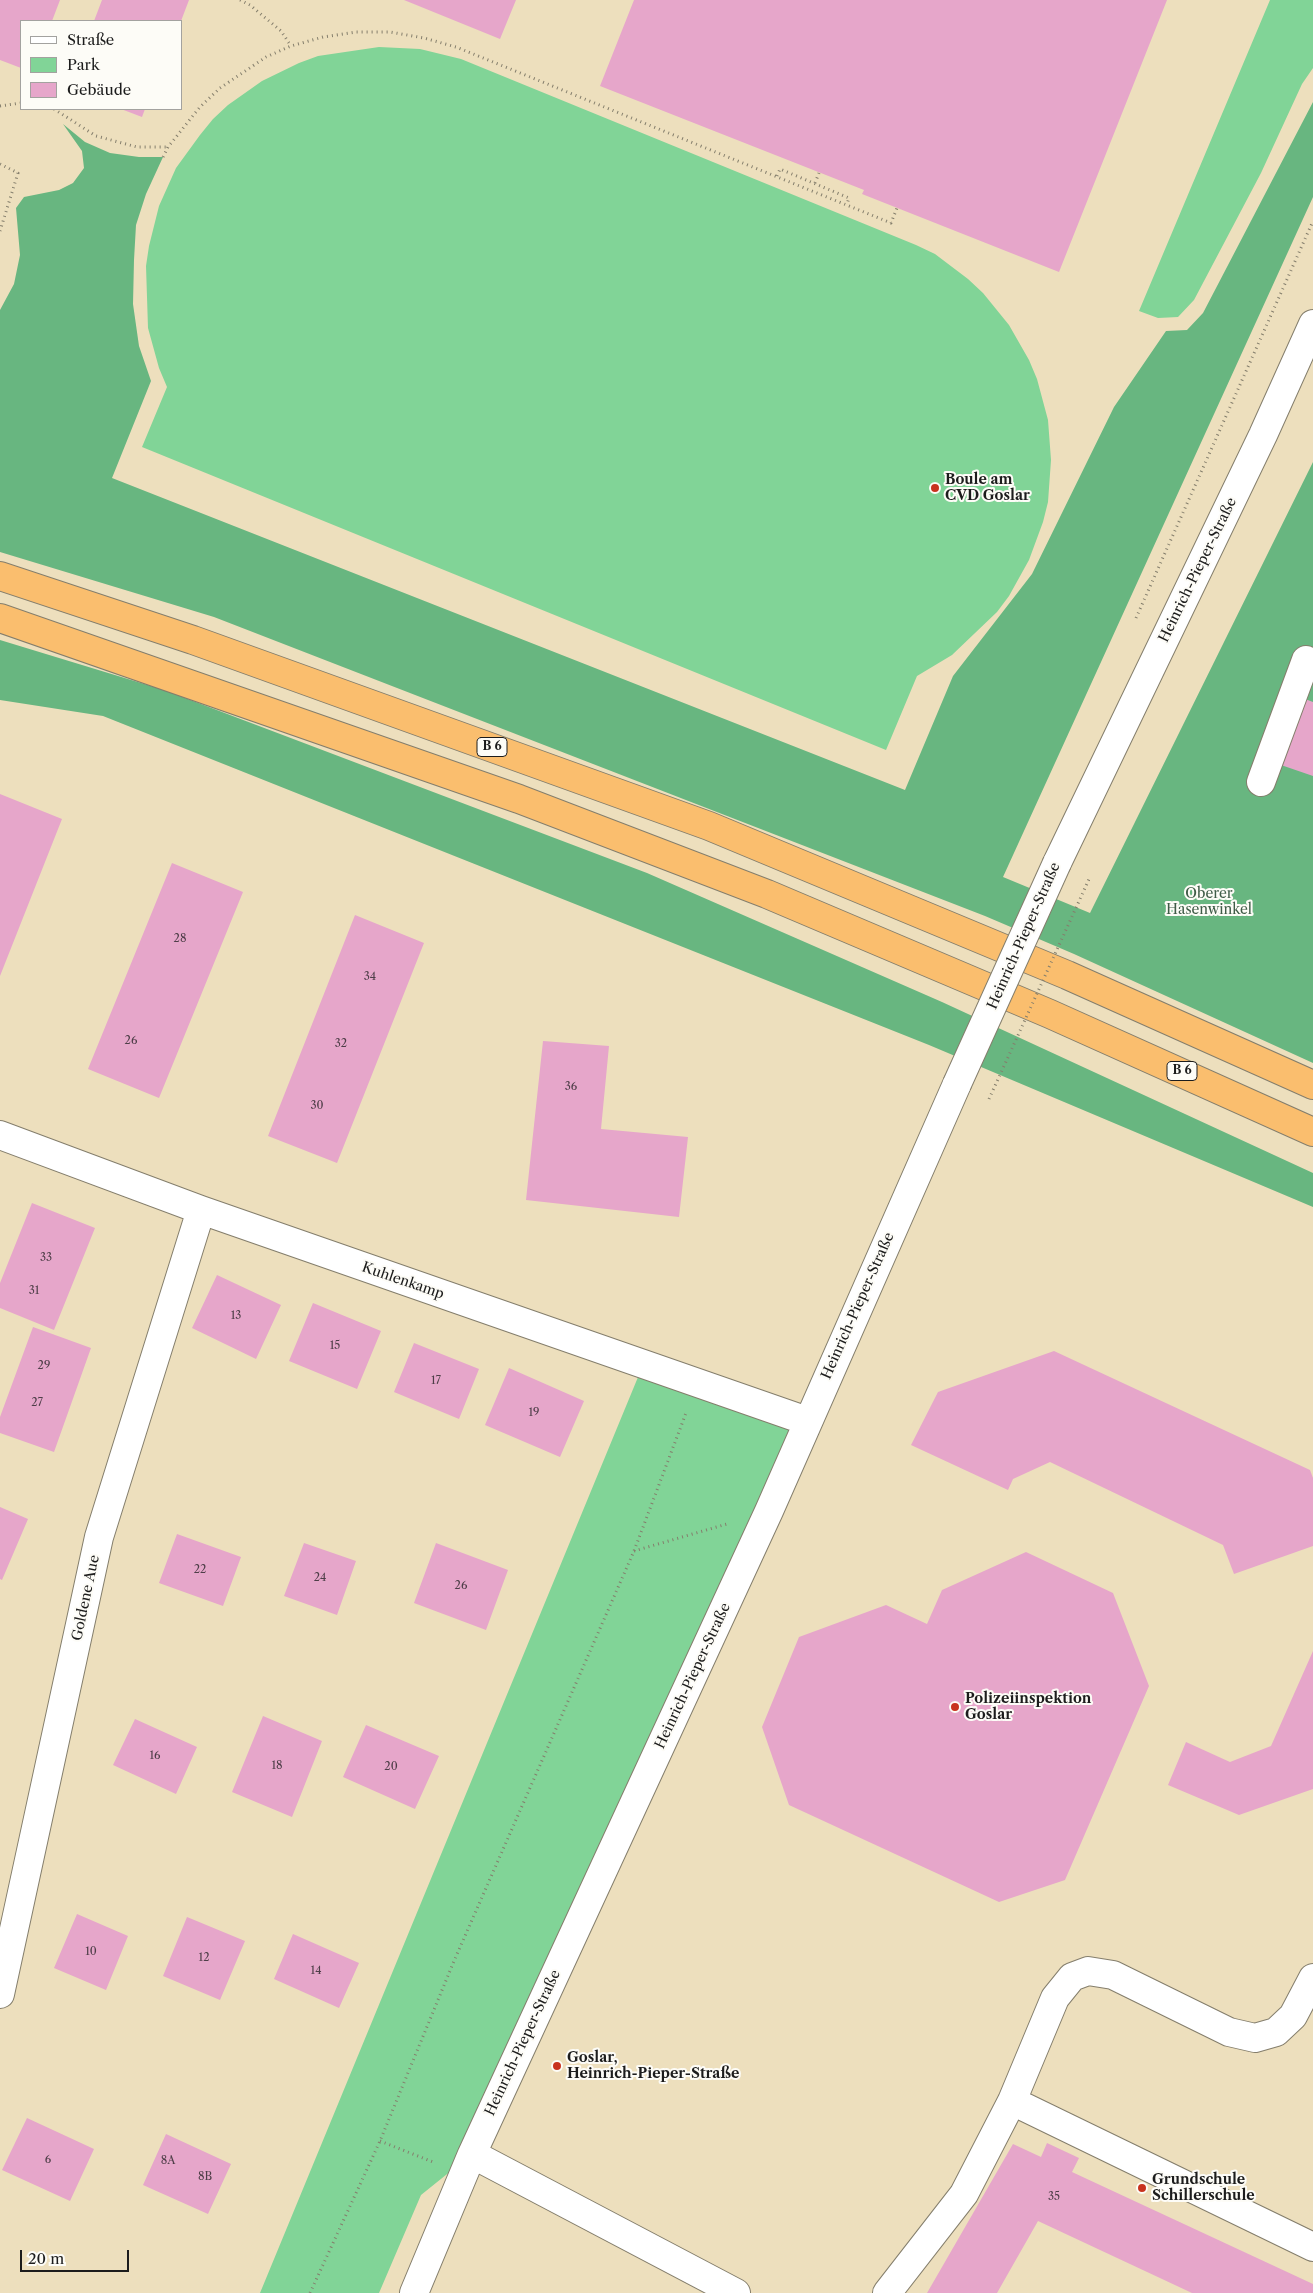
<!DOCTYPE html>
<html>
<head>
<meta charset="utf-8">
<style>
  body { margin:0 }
  #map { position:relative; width:1313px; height:2293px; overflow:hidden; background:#eddfbd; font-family:"Libre Caslon Text",serif }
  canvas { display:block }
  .legend { position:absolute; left:20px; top:20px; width:162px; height:90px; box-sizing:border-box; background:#fdfcf7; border:1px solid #a3a29f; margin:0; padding:6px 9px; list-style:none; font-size:15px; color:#1c1c1c }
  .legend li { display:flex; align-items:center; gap:10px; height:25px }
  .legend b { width:25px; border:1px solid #a3a29f }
  .scale { position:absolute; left:20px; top:2250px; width:109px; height:22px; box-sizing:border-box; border:2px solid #1c1c1c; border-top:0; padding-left:6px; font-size:15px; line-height:18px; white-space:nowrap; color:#1c1c1c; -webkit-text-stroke:4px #fdfcf7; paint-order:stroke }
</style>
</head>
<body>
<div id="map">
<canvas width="1313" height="2293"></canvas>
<ul class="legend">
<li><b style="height:6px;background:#fff"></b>Straße</li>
<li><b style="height:14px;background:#81d497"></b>Park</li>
<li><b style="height:14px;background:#e6a6ca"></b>Gebäude</li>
</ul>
<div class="scale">20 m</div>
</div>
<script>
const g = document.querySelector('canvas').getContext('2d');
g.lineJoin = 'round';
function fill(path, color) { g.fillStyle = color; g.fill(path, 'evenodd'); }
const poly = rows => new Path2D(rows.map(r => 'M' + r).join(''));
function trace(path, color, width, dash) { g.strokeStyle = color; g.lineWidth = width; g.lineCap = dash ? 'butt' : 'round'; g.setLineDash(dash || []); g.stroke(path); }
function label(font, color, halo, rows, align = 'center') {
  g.font = font + ' "Libre Caslon Text",serif'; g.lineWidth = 4; g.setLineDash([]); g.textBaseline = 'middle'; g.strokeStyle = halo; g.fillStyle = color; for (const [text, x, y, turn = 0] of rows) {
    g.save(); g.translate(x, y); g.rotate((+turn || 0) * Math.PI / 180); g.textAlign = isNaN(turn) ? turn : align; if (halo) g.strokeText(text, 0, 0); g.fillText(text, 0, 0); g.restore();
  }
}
const green = poly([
  [1270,0,1313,0,1313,68,1302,84,1261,173,1194,300,1178,317,1158,318,1139,311],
  [379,47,420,49,461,59,916,245,935,254,968,279,983,293,1009,325,1029,360,1037,379,1048,420,1051,460,1048,502,1043,522,1029,560,1009,596,997,612,952,655,917,676,886,750,142,447,167,387,159,368,148,328,146,266,149,246,159,206,176,168,200,135,213,119,228,105,262,81,299,63,318,56],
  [643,1365,807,1421,472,2154,421,2195,379,2293,260,2293]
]);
const forest = poly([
  [1313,102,1313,197,1003,877,1090,913,1313,462,1313,1063,1074,954,985,916,214,617,0,552,0,310,14,284,20,255,16,208,24,197,59,190,73,183,84,168,82,151,63,124,85,142,110,153,139,157,163,157,146,194,136,225,134,260,133,304,139,346,151,381,112,478,905,790,953,676,1032,574,1114,407,1166,331,1187,330,1203,313],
  [0,640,164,690,647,873,942,1002,1313,1173,1313,1207,929,1045,103,716,0,700]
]);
const building = poly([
  [0,0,60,0,52,21,21,21,21,68,0,60],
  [102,0,189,0,181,21,94,21],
  [404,0,516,0,500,39],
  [634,0,1167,0,1059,272,862,194,864,190,600,86],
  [121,109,145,109,142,117],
  [1305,699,1313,702,1313,776,1281,765],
  [0,794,62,819,0,976],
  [172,863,243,892,159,1098,88,1069],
  [355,915,424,943,337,1163,268,1136],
  [543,1041,609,1046,601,1129,688,1137,679,1217,526,1200],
  [32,1203,95,1228,54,1330,0,1308,0,1283],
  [217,1275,281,1305,256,1359,192,1328],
  [313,1303,381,1331,357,1389,289,1361],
  [33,1327,91,1348,54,1452,0,1433,0,1417],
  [414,1343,479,1369,459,1419,394,1392],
  [1054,1351,1310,1470,1313,1478,1313,1546,1234,1574,1223,1545,1050,1462,1013,1479,1008,1490,911,1445,938,1392],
  [509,1368,584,1401,560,1457,485,1425],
  [0,1507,28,1519,2,1580,0,1579],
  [177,1534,241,1557,223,1606,159,1583],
  [304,1543,356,1561,337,1615,284,1596],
  [436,1543,508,1570,486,1630,414,1603],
  [1026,1552,1113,1593,1149,1686,1065,1880,999,1902,789,1805,762,1727,799,1637,886,1605,927,1624,942,1590],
  [1313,1651,1313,1789,1239,1815,1168,1785,1186,1742,1230,1762,1271,1746],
  [263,1716,322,1741,292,1817,232,1792],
  [135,1719,197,1747,176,1794,113,1765],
  [366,1725,439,1756,415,1809,343,1777],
  [77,1914,128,1936,106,1990,54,1968],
  [187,1917,245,1941,220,2000,163,1976],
  [293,1934,359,1963,339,2008,274,1979],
  [27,2118,94,2149,70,2201,2,2170],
  [166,2134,231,2164,208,2214,143,2185],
  [1047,2143,1079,2158,1072,2172,1313,2284,1313,2293,1192,2293,1038,2221,997,2293,927,2293,1013,2144,1041,2157]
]);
const path = poly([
  [240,0,250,5,281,31,291,46],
  [0,106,21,103],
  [54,109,96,136,137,147,168,147],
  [163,157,168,147,200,107,220,88,266,57,291,46,323,37,356,32,390,32,424,38,456,47,891,223,897,208],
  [0,164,18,173,0,231],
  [777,176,780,169,849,198,847,204],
  [815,183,819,173],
  [1136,618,1313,221],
  [634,1551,727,1524],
  [380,2141,433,2162],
  [310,2293,380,2141,454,1961,634,1551,686,1413]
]);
const minor = poly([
  [1261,782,1306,660,1313,663],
  [1057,863,1263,435,1313,324],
  [0,1135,201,1210,807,1421],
  [0,1994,99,1537,201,1210],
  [1012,2101,1313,2247],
  [472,2154,736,2293],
  [414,2293,472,2154,769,1511,957,1084],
  [887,2293,964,2194,1012,2101,1055,1998,1072,1977,1088,1971,1113,1975,1229,2032,1255,2038,1276,2032,1293,2016,1313,1978]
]);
const highway = poly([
  [0,576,193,640,709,826,1067,975,1313,1085],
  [0,618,519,799,767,894,1050,1014,1313,1132]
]);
const pathBridge = poly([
  [989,1099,1090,877]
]);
const minorBridge = poly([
  [957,1084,1057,863]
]);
const markers = [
  [935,488,5,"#c8321e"],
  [955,1707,5,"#c8321e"],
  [557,2066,5,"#c8321e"],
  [1142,2188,5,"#c8321e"]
];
const numberNames = [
  ["28",180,939],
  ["34",370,977],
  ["26",131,1041],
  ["32",341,1044],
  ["36",571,1087],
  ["30",317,1106],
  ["33",46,1258],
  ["31",34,1291],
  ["13",236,1316],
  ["15",335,1346],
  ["29",44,1366],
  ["17",436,1381],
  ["27",37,1403],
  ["19",534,1413],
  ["22",200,1570],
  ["24",320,1578],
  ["26",461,1586],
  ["16",155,1756],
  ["18",277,1766],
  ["20",391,1767],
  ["10",91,1952],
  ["12",204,1958],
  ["14",316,1971],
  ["6",48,2160],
  ["8A",168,2161],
  ["8B",205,2177],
  ["35",1054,2197]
];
const shields = [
  [492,747,30],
  [1182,1071,30]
];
const shieldNames = [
  ["B 6",492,747],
  ["B 6",1182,1071]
];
const poiNames = [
  ["Boule am",945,480],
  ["CVD Goslar",945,496],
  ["Polizeiinspektion",965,1699],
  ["Goslar",965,1715],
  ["Goslar,",567,2058],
  ["Heinrich-Pieper-Straße",567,2074],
  ["Grundschule",1152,2180],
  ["Schillerschule",1152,2196]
];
const streetNames = [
  ["Heinrich-Pieper-Straße",1198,570,-64],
  ["Heinrich-Pieper-Straße",1024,936,-66],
  ["Kuhlenkamp",403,1281,19],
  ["Heinrich-Pieper-Straße",858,1306,-66],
  ["Goldene Aue",86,1598,-78],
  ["Heinrich-Pieper-Straße",693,1676,-65],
  ["Heinrich-Pieper-Straße",523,2043,-65]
];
const parkNames = [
  ["Oberer",1209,894],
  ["Hasenwinkel",1209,910]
];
fill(green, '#81d497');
fill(forest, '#68b680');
fill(building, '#e6a6ca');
trace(minor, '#847e6c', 30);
trace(highway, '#847e6c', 30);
trace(path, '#847e6c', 3, [1, 4]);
trace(minor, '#fff', 28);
trace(highway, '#fabe6e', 28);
trace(minorBridge, '#847e6c', 30, []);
trace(pathBridge, '#847e6c', 3, [1, 4]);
trace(minorBridge, '#fff', 28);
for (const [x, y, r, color] of markers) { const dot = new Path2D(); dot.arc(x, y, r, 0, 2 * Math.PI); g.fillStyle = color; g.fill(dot); trace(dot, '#fdfcf7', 2); }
label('11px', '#4e3e48', null, numberNames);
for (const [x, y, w] of shields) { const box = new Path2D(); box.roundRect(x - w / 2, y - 9.5, w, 19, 4); g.fillStyle = '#fdfcf7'; g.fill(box); trace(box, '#1c1c1c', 1); }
label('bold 12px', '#1c1c1c', null, shieldNames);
label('bold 14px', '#1c1c1c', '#fdfcf7', poiNames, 'left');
label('14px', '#1c1c1c', '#fdfcf7', streetNames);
label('14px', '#3f5c47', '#fdfcf7', parkNames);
</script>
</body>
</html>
